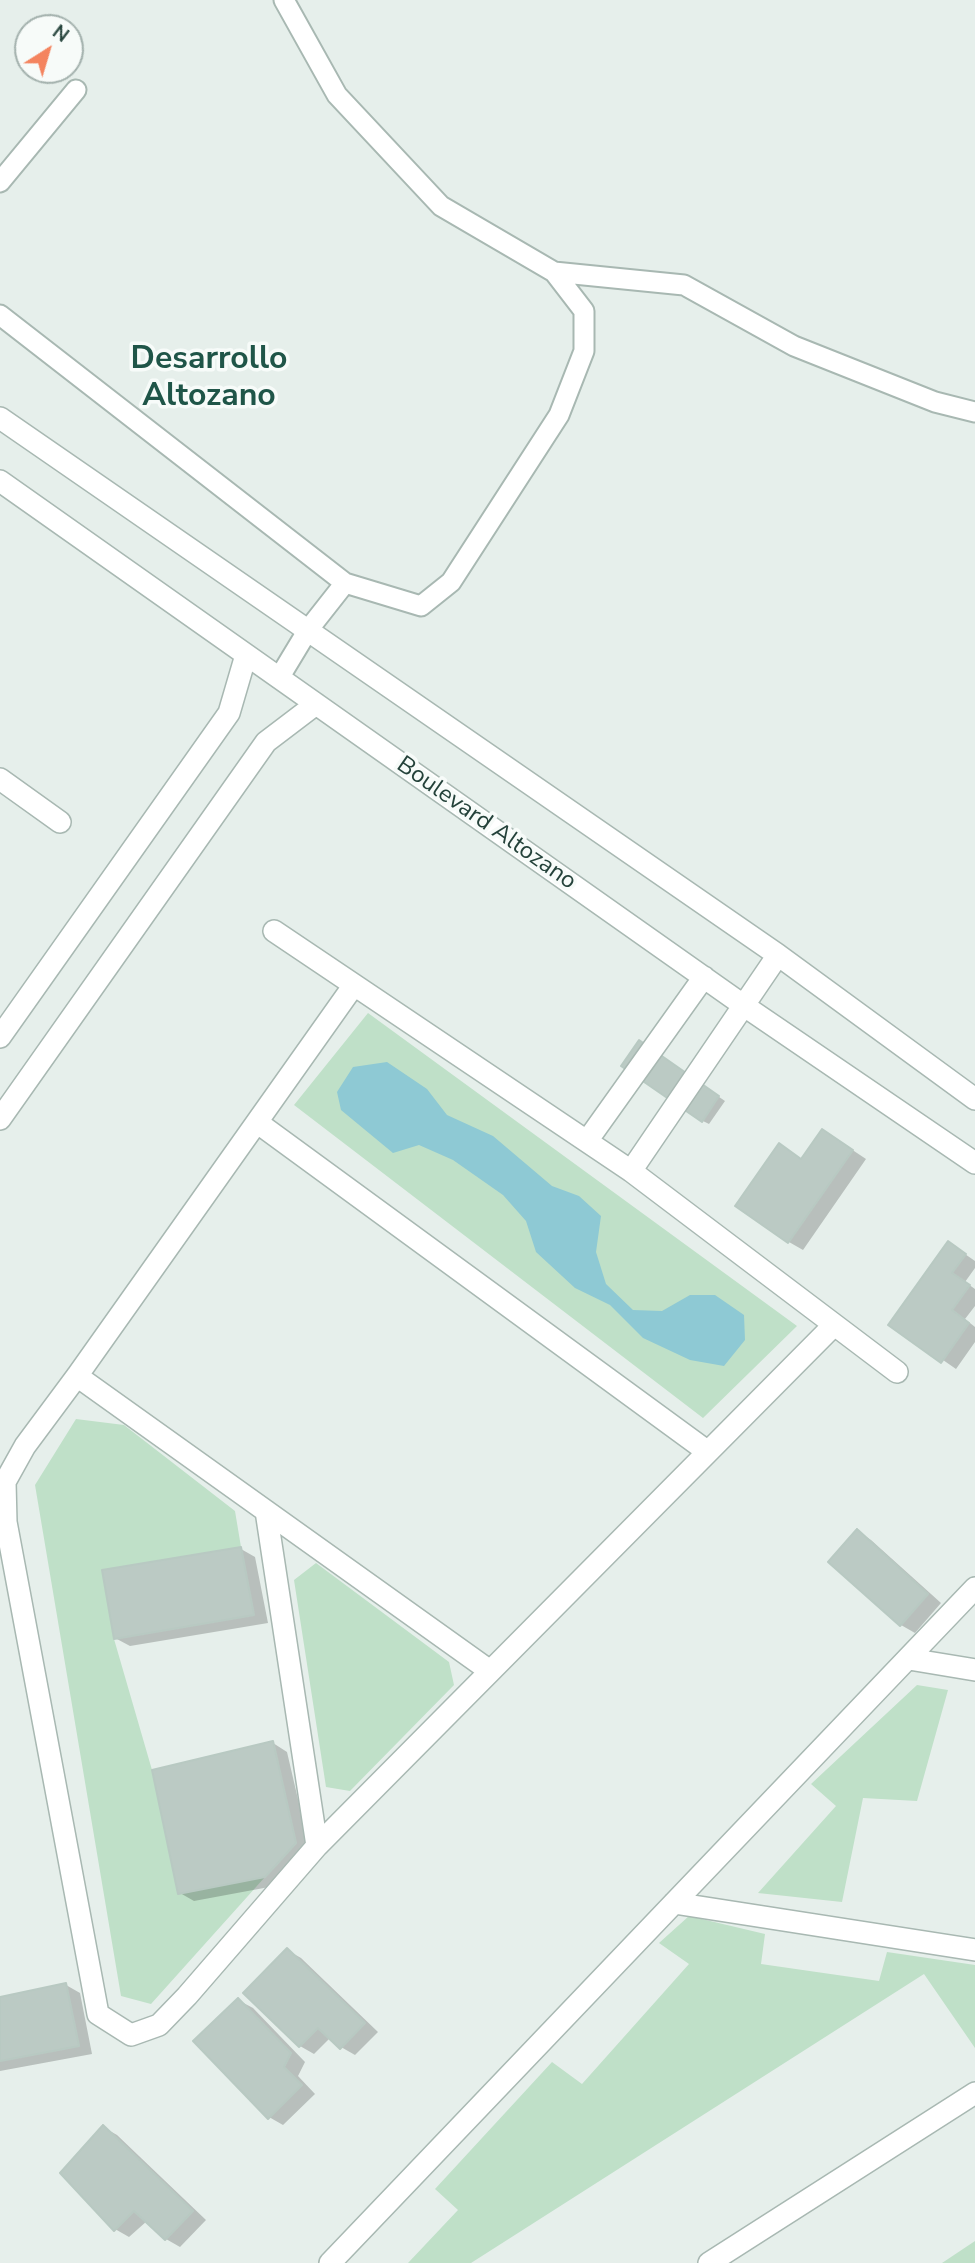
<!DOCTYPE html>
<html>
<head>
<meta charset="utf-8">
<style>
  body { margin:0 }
  #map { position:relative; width:975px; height:2263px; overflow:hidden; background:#e6efeb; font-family:"Nunito Sans",sans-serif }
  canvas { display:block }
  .north { position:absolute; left:14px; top:14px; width:70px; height:70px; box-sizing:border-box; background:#f7fbf9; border:2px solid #a3b1ad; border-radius:50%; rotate:37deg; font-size:19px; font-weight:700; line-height:28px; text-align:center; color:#24423a }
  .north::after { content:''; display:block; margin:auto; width:24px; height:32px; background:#f4845f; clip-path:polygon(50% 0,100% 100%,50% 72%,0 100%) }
</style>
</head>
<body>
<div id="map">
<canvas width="975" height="2263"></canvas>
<div class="north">N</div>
</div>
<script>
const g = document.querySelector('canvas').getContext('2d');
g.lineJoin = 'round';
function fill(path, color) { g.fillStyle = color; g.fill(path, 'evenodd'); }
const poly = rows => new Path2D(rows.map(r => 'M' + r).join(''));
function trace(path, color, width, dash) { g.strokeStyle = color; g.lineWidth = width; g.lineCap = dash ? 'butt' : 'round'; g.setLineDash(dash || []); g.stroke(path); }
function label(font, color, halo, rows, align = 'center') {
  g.font = font + ' "Nunito Sans",sans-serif'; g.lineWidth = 7; g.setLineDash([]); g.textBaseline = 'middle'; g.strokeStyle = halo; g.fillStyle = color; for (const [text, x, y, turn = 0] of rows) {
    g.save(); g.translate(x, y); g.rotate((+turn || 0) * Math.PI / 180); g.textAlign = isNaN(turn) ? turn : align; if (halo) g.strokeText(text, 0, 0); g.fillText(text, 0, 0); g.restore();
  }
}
const green = poly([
  [368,1013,797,1326,703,1418,294,1105],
  [76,1419,124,1425,235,1511,241,1547,102,1570,114,1639,152,1770,178,1893,265,1877,151,2004,121,1996,35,1485],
  [316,1563,449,1662,454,1685,350,1791,326,1787,294,1580],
  [917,1685,948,1690,917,1801,863,1798,842,1902,758,1893,836,1806,811,1784],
  [689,1916,765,1934,761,1964,879,1981,887,1952,975,1965,975,2048,924,1974,471,2263,408,2263,458,2210,435,2189,552,2062,582,2084,689,1964,659,1943],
  [975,2241,975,2263,942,2263]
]);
const water = poly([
  [387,1062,427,1089,447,1115,493,1136,552,1186,579,1196,601,1216,596,1252,606,1284,633,1310,662,1311,690,1295,715,1295,744,1315,745,1340,724,1366,690,1360,643,1338,610,1305,575,1288,536,1252,526,1221,503,1195,453,1160,419,1145,393,1153,341,1110,337,1092,353,1067]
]);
const shadow = poly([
  [646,1047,725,1101,709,1124,703,1121],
  [836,1139,866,1159,803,1250,789,1242,803,1160],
  [962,1252,975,1261,975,1268,965,1282,975,1289,975,1306,965,1319,975,1327,975,1342,956,1369,891,1324],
  [857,1531,871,1540,941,1603,915,1633,901,1625,830,1562],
  [241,1549,255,1557,268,1623,130,1646,115,1638],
  [273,1743,287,1752,310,1851,280,1885,194,1901,180,1893],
  [287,1950,301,1958,378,2032,355,2055,341,2047,331,2037,314,2054,300,2046],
  [66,1985,80,1993,92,2054,0,2071,0,1999],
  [238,2000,253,2008,305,2062,298,2076,315,2094,283,2125,269,2117],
  [103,2127,117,2135,206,2220,180,2247,166,2239,147,2221,129,2237,115,2229]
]);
const building = poly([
  [639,1040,719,1096,702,1122,621,1066,639,1040],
  [822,1129,853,1150,788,1243,735,1206,779,1143,801,1159,822,1129],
  [948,1241,966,1254,952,1273,970,1285,952,1310,969,1323,941,1363,888,1325,948,1241],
  [857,1529,928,1594,900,1626,828,1562,857,1529],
  [241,1547,254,1615,114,1639,102,1570,241,1547],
  [273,1741,296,1843,265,1877,178,1894,152,1770,273,1741],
  [287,1948,365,2023,340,2049,318,2028,299,2047,243,1993,287,1948],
  [66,1983,79,2046,0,2061,0,1997,66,1983],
  [238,1998,291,2053,284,2067,302,2085,268,2119,193,2041,238,1998],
  [103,2125,193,2211,165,2240,134,2211,114,2231,60,2173,103,2125]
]);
const service = poly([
  [284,0,337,95,441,206,554,272,584,311,584,351,559,415,451,582,421,606,345,583],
  [0,182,76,90],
  [554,272,684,285,794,346,935,402,975,412],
  [0,315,345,583,308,630,279,678]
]);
const minor = poly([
  [0,418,778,955,975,1099],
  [0,481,743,1005,975,1163],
  [0,779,60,822],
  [274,931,631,1171,897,1372],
  [354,985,77,1376,25,1446,5,1482,6,1522,98,2014,131,2035,159,2025,187,1996,317,1846,834,1325],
  [0,1037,229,713,246,655],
  [0,1119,266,742,316,704],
  [258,1123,708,1452],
  [587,1141,704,977],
  [631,1171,778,955],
  [77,1376,490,1671],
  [266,1511,317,1846],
  [909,1659,975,1670],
  [674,1903,975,1950],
  [330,2263,975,1588],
  [709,2263,975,2093]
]);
const streetNames = [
  ["Boulevard Altozano",486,824,35]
];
const districtNames = [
  ["Desarrollo",209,360],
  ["Altozano",209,397]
];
fill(green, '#bfe0c8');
fill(water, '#8ec9d4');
fill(shadow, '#0003');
fill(building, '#bbcac4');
trace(building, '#b8c9c2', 2);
trace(service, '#a8b8b2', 23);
trace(minor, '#a8b8b2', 24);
trace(service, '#fff', 19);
trace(minor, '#fff', 21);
label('24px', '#24423a', '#f7fbf9', streetNames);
label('bold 32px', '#1f5548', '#f7fbf9', districtNames);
</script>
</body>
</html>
